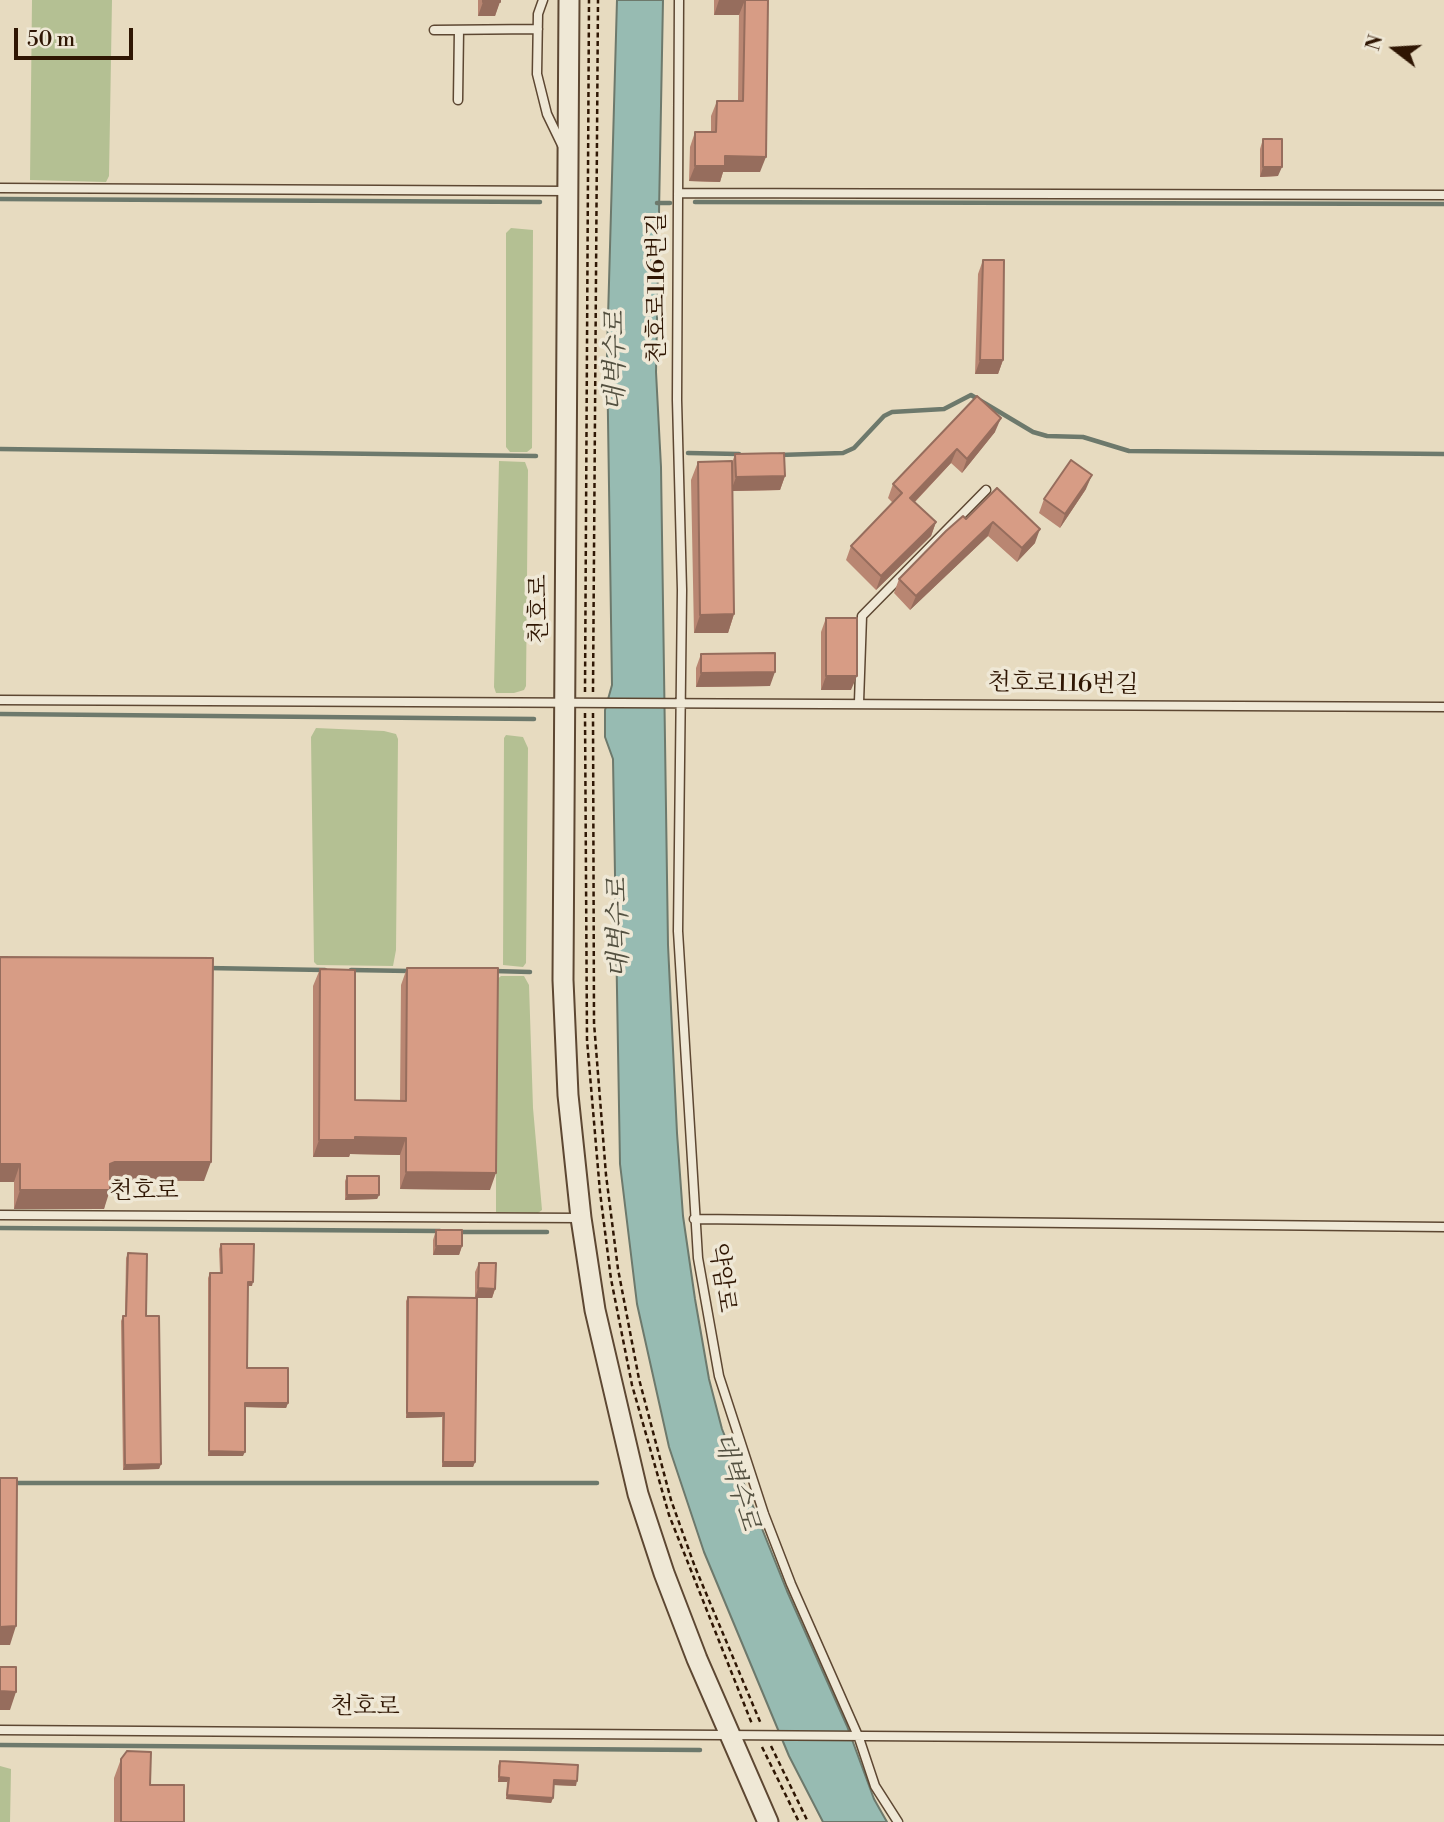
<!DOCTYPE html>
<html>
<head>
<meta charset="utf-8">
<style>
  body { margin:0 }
  #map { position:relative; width:1444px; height:1822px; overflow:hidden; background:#e7dbc0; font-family:"Libre Bodoni",serif }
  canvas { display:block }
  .north { position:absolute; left:1360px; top:14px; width:70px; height:70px; -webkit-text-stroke:5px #efe8d6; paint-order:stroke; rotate:287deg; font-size:19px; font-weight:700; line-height:28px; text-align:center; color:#2f1603 }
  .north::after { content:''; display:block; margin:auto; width:24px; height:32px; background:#2f1603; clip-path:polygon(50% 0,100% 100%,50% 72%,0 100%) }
  .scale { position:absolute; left:14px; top:28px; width:119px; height:32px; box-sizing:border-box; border:4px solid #2f1603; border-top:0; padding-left:9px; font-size:21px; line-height:24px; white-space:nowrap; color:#2f1603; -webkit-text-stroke:5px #efe8d6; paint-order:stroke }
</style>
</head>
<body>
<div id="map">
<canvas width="1444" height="1822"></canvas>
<div class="north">N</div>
<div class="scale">50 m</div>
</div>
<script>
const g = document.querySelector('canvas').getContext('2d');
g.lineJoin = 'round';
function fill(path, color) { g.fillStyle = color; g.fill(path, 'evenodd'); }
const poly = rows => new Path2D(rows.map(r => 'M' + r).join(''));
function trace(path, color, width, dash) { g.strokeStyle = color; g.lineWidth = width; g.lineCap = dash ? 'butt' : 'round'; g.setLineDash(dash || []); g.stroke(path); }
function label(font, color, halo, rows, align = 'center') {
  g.font = font + ' "Libre Bodoni","Noto Serif KR",serif'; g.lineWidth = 7; g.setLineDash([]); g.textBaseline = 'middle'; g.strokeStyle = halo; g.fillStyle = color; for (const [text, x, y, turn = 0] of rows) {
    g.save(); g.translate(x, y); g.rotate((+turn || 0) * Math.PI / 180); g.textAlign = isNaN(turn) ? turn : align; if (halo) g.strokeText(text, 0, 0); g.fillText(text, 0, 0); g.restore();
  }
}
const green = poly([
  [32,0,112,0,109,176,106,182,30,180],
  [511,228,533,230,532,448,527,452,510,452,506,447,506,233],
  [499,461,525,462,528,470,526,686,524,690,514,693,496,693,494,687],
  [316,728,384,731,396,734,398,739,396,950,393,966,317,965,314,962,311,737],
  [506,735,523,737,528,748,526,963,523,967,503,965,504,738],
  [501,976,524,976,529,985,533,1108,542,1210,538,1213,496,1212,496,980],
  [0,1766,11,1769,10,1822,0,1822]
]);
const water = poly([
  [617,0,663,0,656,372,661,467,668,945,677,1133,683,1216,695,1299,709,1379,722,1429,787,1591,847,1726,874,1799,887,1822,823,1822,789,1756,704,1552,669,1447,637,1304,620,1164,613,759,605,737,605,710,612,685,607,353,617,0]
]);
const stream = poly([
  [0,199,540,202],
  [695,202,1444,204],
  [657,203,670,203],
  [0,449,536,456],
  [688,453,739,454],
  [779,455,843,453,854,448,884,416,892,412,944,409,971,395,1033,432,1047,436,1083,437,1129,451,1444,454],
  [0,714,534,719],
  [207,968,325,970],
  [351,970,409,971],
  [494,971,530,972],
  [0,1228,440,1231],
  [459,1232,547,1232],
  [0,1483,597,1483],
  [0,1745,700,1750]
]);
const path = poly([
  [585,692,589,0],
  [593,692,598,0],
  [585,713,587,1040,600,1192,611,1279,632,1385,669,1515,752,1724],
  [593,713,594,1023,606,1175,618,1269,639,1379,671,1500,695,1567,761,1724],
  [771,1746,808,1822],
  [762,1747,799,1822]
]);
const service = poly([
  [543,0,538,14,537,74,547,114,562,145],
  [679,0,677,400,682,590,678,931,698,1258,719,1376,764,1514,791,1584,859,1738,875,1786,898,1822],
  [434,30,538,29],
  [458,100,459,30],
  [0,188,568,191],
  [678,193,1444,195],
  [0,700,1444,707],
  [859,702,862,616,986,490],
  [0,1215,581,1218],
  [694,1219,1444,1227],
  [0,1730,1444,1740]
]);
const tertiary = poly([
  [569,0,563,980,568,1095,581,1218,595,1310,638,1494,664,1573,697,1659,768,1822]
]);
const wall = poly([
  [478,0,500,0,495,16,478,16],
  [714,0,768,0,760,172,723,172,720,182,689,181,690,147,695,132,711,132,711,116,717,101,738,101,739,15,714,15],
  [1263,139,1278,176,1260,177,1260,149],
  [983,260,1003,360,998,374,975,374,978,274],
  [977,396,995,432,962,473,951,463,915,502,936,522,931,536,876,590,846,560,851,546,893,503,888,498,893,484],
  [735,454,785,476,780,490,732,491,734,614,728,633,694,633,691,480,698,462,732,463],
  [997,488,1035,543,1017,562,988,536,910,610,894,593,899,579,966,519],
  [1086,489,1060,528,1039,513,1044,499],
  [826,618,851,690,821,690,821,632],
  [701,654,770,686,696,687,696,668],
  [0,957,204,1181,110,1180,104,1209,14,1209,14,1182],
  [407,968,490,1190,400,1189,400,1155,350,1154,349,1157,313,1157,313,986,320,969,355,1100,400,1101,401,985],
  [347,1176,379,1195,377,1199,345,1200,345,1181],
  [436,1230,462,1246,459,1255,433,1255,433,1240],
  [221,1244,252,1286,248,1286,247,1368,288,1403,286,1408,245,1407,243,1456,208,1456,208,1278,210,1273,220,1273,219,1249],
  [128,1253,146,1316,161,1464,159,1469,123,1470,121,1321,123,1316,125,1316,126,1258],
  [479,1263,495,1289,492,1298,475,1298,475,1272],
  [408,1297,475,1462,473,1467,442,1467,442,1417,406,1418,406,1301],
  [121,1759,150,1785,184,1822,114,1822,114,1778],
  [500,1761,576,1786,554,1785,553,1798,551,1803,506,1799,507,1782,498,1782,498,1766]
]);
const shadedWall = poly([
  [719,0,745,0,739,15,714,15],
  [483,2,500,2,495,16,478,16],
  [725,156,766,157,760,172,723,172,720,182,689,181,695,166],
  [1263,167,1282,167,1278,176,1260,177],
  [980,360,1003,360,998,374,975,374],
  [1001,418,995,432,962,473,967,459],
  [957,449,951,463,905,512,910,498],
  [1092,475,1086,489,1060,528,1065,514],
  [785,476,780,490,731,491,736,477],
  [936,522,931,536,876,590,881,576],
  [993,522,988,536,910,610,916,596],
  [1040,529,1035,543,1017,562,1022,548],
  [734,614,728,633,694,633,700,615],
  [775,672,770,686,696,687,701,673],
  [826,676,857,676,851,690,821,690],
  [355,1137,406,1138,400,1155,350,1154,349,1157,313,1157,319,1140],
  [115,1162,211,1162,204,1181,109,1180,110,1164],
  [0,1164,20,1164,14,1182,0,1182],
  [406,1172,496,1173,490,1190,400,1189],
  [20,1190,110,1190,104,1209,14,1209],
  [347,1195,379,1195,377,1199,345,1200],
  [436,1246,462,1246,459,1255,433,1255],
  [248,1282,253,1282,252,1286,246,1286],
  [478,1288,495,1289,492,1298,475,1298],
  [245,1403,288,1403,286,1408,244,1407],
  [407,1413,444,1413,442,1417,406,1418],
  [209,1451,245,1452,243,1456,208,1456],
  [443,1462,475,1462,473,1467,442,1467],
  [161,1464,159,1469,123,1470,125,1465],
  [16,1626,10,1645,0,1645,0,1627],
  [0,1691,16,1692,10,1710,0,1710],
  [499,1777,509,1778,507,1782,498,1782],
  [554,1780,577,1781,576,1786,553,1785],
  [507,1795,553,1798,551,1803,506,1799]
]);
const building = poly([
  [483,0,500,0,500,2,483,2,483,0],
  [745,0,768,0,766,157,725,156,725,166,695,166,695,132,716,132,717,101,743,101,745,0],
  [1263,139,1282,139,1282,167,1263,167,1263,139],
  [983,260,1004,260,1003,360,980,360,983,260],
  [977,396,1001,418,967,459,957,449,910,498,936,522,881,576,851,546,902,493,893,484,977,396],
  [784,453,785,476,736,477,735,454,784,453],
  [1071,460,1092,475,1065,514,1044,499,1071,460],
  [732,461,734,614,700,615,698,462,732,461],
  [997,488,1040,529,1022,548,993,522,916,596,899,579,946,531,963,516,966,519,997,488],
  [826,618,857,618,857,676,826,676,826,618],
  [775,653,775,672,701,673,701,654,775,653],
  [0,957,213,958,211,1162,115,1162,110,1164,110,1190,20,1190,20,1164,0,1164,0,957],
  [407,968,498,968,496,1173,406,1172,406,1138,355,1137,355,1140,319,1140,320,969,355,970,355,1100,406,1101,407,968],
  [347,1176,379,1176,379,1195,347,1195,347,1176],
  [436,1230,462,1230,462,1246,436,1246,436,1230],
  [221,1244,254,1244,253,1282,248,1282,247,1368,288,1368,288,1403,245,1403,245,1452,209,1451,210,1273,222,1273,221,1244],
  [128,1253,147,1254,146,1316,159,1316,161,1464,125,1465,123,1316,126,1316,128,1253],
  [479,1263,496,1263,495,1289,478,1288,479,1263],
  [408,1297,477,1298,475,1462,443,1462,444,1413,407,1413,408,1297],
  [0,1478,17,1478,16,1626,0,1627,0,1478],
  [0,1667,16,1667,16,1692,0,1691,0,1667],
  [127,1751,151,1752,150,1785,184,1785,184,1822,121,1822,121,1759,127,1751],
  [500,1761,578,1765,577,1781,554,1780,553,1798,507,1795,509,1778,499,1777,500,1761]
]);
const streetNames = [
  ["천호로116번길",658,288,-90],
  ["천호로",540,609,-90],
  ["천호로116번길",1063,685,1],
  ["천호로",144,1192],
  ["약암로",721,1278,82],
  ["천호로",365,1708,1]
];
const waterNames = [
  ["대벽수로",617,361,-90],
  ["대벽수로",620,928,-91],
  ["대벽수로",735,1482,73]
];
fill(green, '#b4c093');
fill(water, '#97bbb2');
trace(water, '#6d796c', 2);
trace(stream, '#6d796c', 4.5);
trace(service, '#5d4732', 11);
trace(tertiary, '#5d4732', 23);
trace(path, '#2f1603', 2.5, [5, 3.5]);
trace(service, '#efe8d6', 8);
trace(tertiary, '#efe8d6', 19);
fill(wall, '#b98672');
fill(shadedWall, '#966d5d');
fill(building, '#d79c85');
trace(building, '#966d5d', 2);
label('24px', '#2f1603', '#efe8d6', streetNames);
label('italic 26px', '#535040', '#efe8d6', waterNames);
</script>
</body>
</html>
